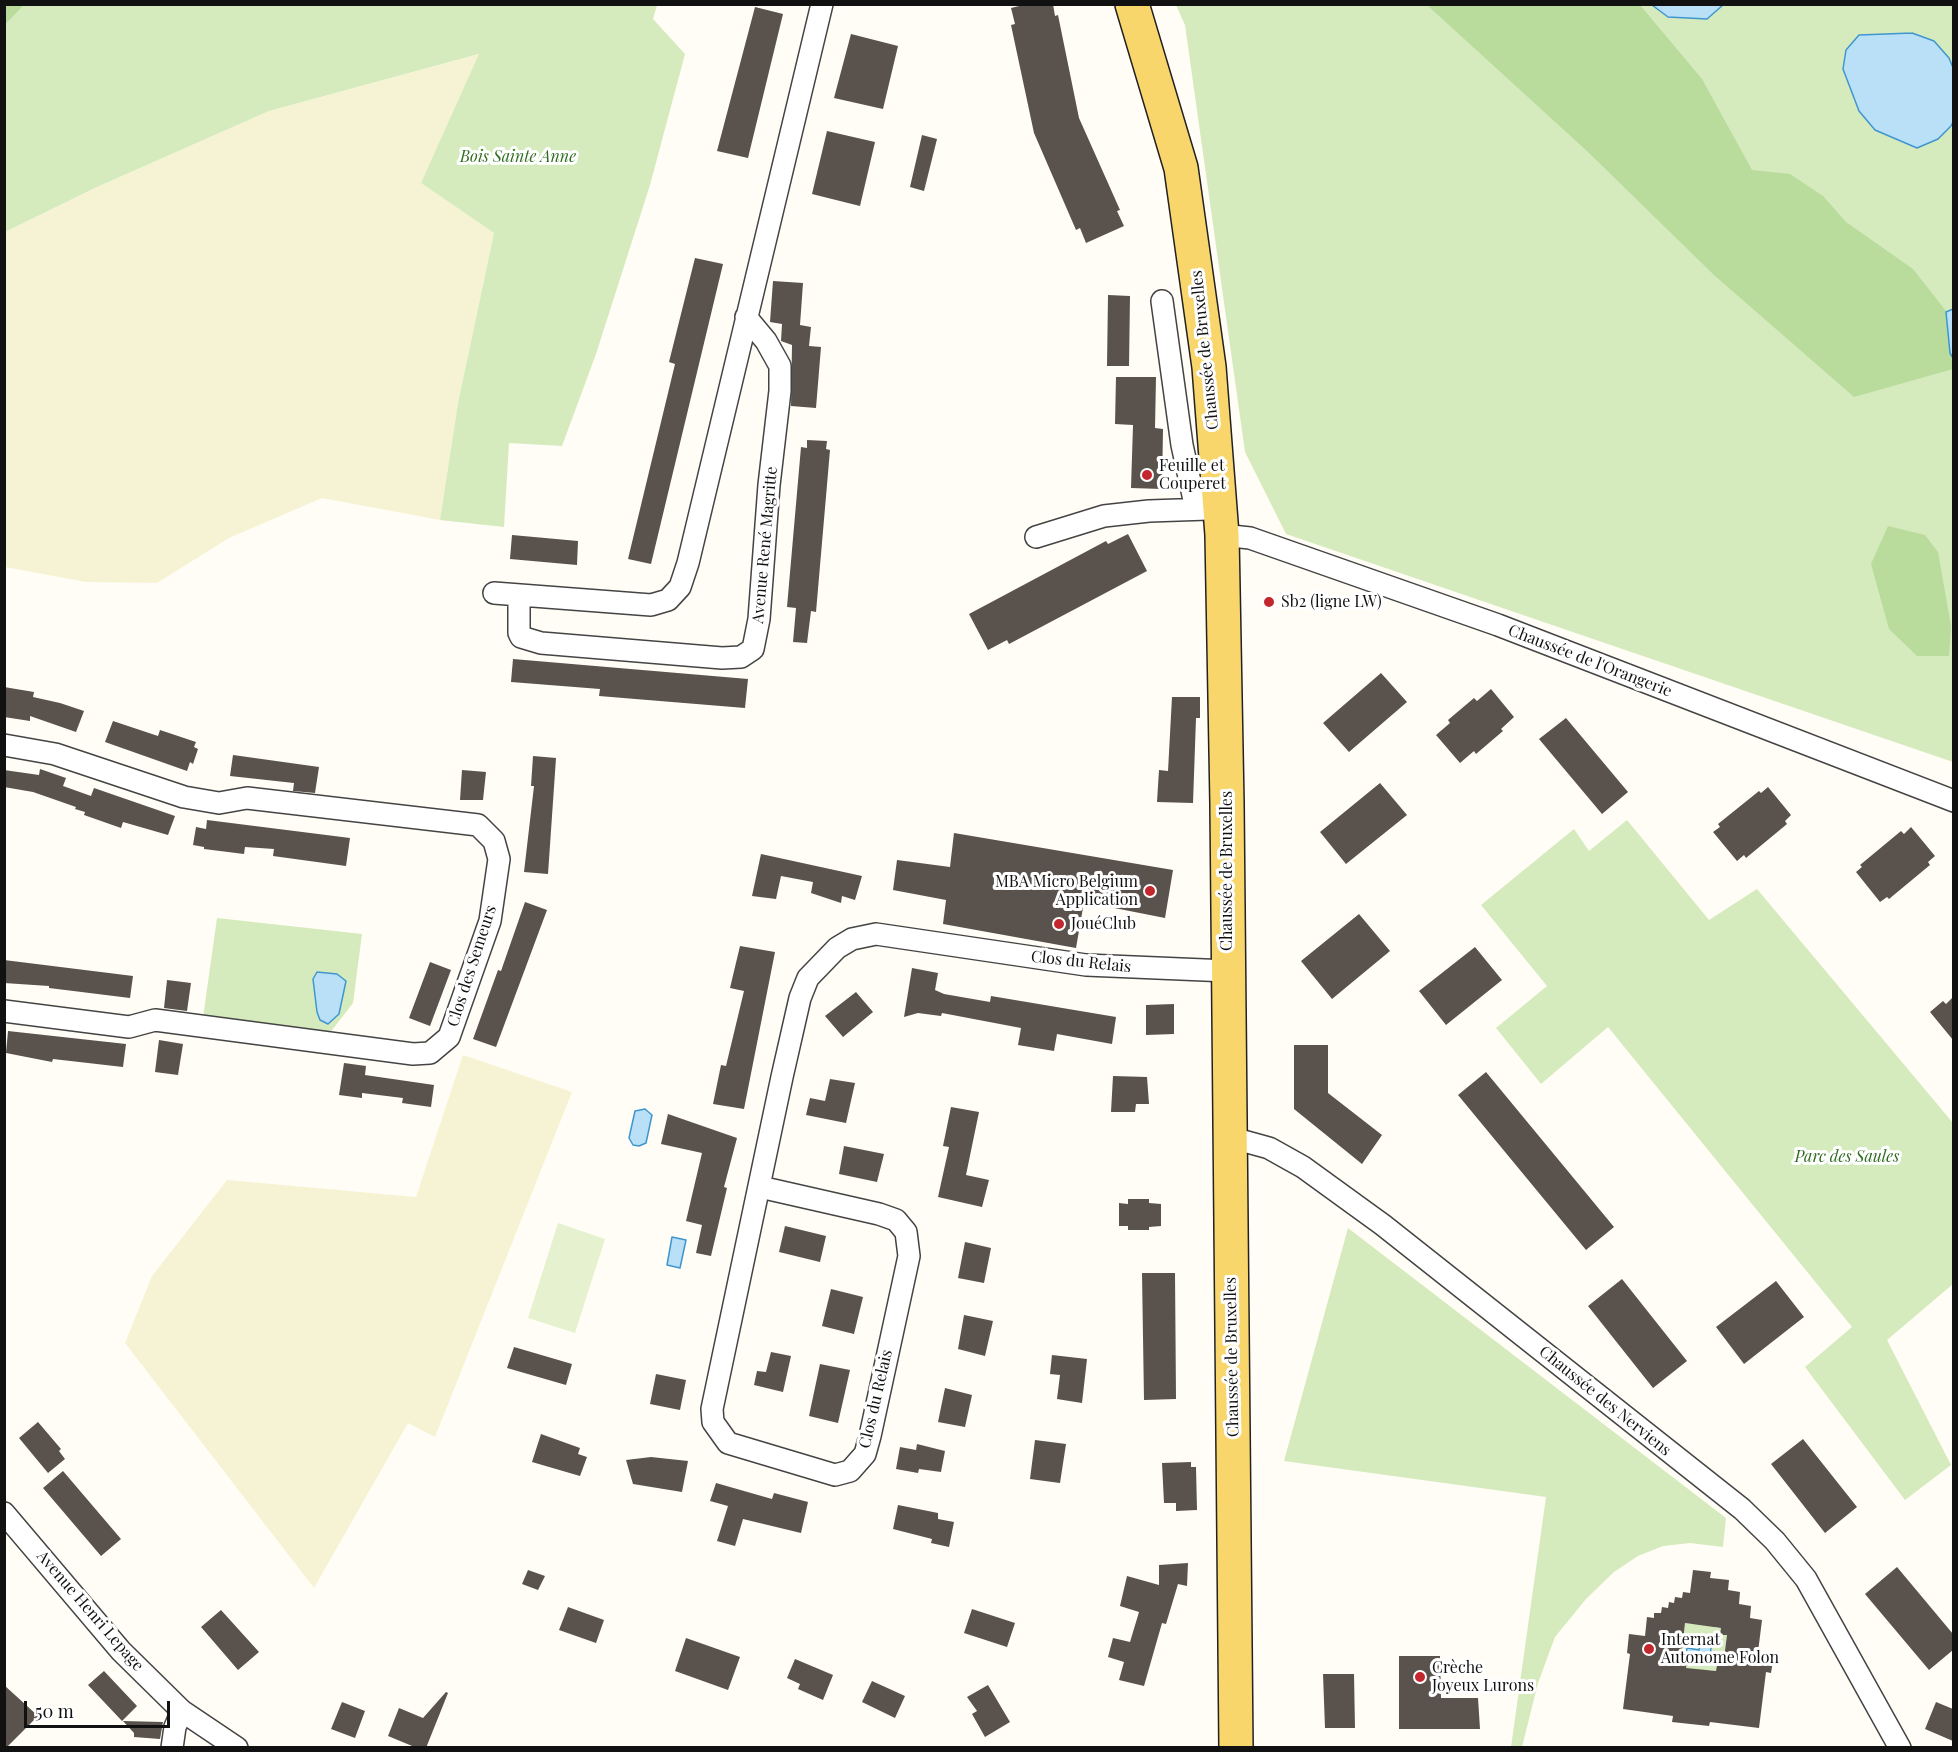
<!DOCTYPE html>
<html>
<head>
<meta charset="utf-8">
<style>
  body { margin:0 }
  #map { position:relative; width:1958px; height:1752px; overflow:hidden; background:#fffdf5; font-family:"Playfair Display",serif }
  canvas { display:block }
  .frame { position:absolute; inset:0; border:6px solid #111; pointer-events:none }
  .scale { position:absolute; left:24px; top:1701px; width:146px; height:27px; box-sizing:border-box; border:3px solid #111; border-top:0; padding-left:8px; font-size:18px; line-height:21px; white-space:nowrap; color:#111; -webkit-text-stroke:4px #fff; paint-order:stroke }
</style>
</head>
<body>
<div id="map">
<canvas width="1958" height="1752"></canvas>
<div class="frame"></div>
<div class="scale">50 m</div>
</div>
<script>
const g = document.querySelector('canvas').getContext('2d');
g.lineJoin = 'round';
function fill(path, color) { g.fillStyle = color; g.fill(path, 'evenodd'); }
const poly = rows => new Path2D(rows.map(r => 'M' + r).join(''));
function trace(path, color, width, dash) { g.strokeStyle = color; g.lineWidth = width; g.lineCap = dash ? 'butt' : 'round'; g.setLineDash(dash || []); g.stroke(path); }
function label(font, color, halo, rows, align = 'center') {
  g.font = font + ' "Playfair Display",serif'; g.lineWidth = 6; g.setLineDash([]); g.textBaseline = 'middle'; g.strokeStyle = halo; g.fillStyle = color; for (const [text, x, y, turn = 0] of rows) {
    g.save(); g.translate(x, y); g.rotate((+turn || 0) * Math.PI / 180); g.textAlign = isNaN(turn) ? turn : align; if (halo) g.strokeText(text, 0, 0); g.fillText(text, 0, 0); g.restore();
  }
}
const farmland = poly([
  [480,54,421,183,494,233,458,403,440,520,322,498,229,538,157,583,86,582,5,567,5,232,97,187,269,111],
  [463,1055,572,1092,435,1437,408,1423,314,1588,125,1343,152,1276,227,1180,416,1197]
]);
const green = poly([
  [24,5,657,5,653,19,685,54,650,185,596,354,562,446,509,443,504,527,440,520,458,403,494,233,421,183,479,54,269,111,97,187,5,232,5,25],
  [1176,5,1953,5,1953,762,1286,534,1245,452,1185,25],
  [1627,820,1709,920,1757,889,1953,1123,1953,1284,1887,1340,1951,1465,1905,1500,1805,1367,1852,1327,1608,1027,1541,1084,1496,1028,1547,986,1481,905,1574,829,1589,851],
  [217,918,362,934,353,1003,329,1034,203,1018],
  [1348,1228,1726,1518,1723,1547,1690,1543,1663,1546,1638,1556,1614,1572,1586,1599,1555,1637,1538,1683,1522,1747,1511,1747,1546,1497,1284,1461],
  [1692,1618,1716,1622,1715,1628,1721,1628,1721,1635,1727,1635,1723,1666,1717,1665,1716,1671,1710,1670,1709,1676,1685,1673,1687,1661,1681,1660,1685,1623,1691,1624]
]);
const forest = poly([
  [5,4,24,5,5,25,4,5],
  [1427,5,1640,5,1702,79,1752,170,1790,174,1823,196,1846,222,1913,269,1946,311,1953,369,1854,397,1714,275,1587,151],
  [1888,526,1925,535,1938,552,1951,626,1949,656,1917,656,1889,629,1871,564]
]);
const pitch = poly([
  [558,1223,605,1239,575,1333,528,1318]
]);
const water = poly([
  [1652,5,1723,5,1707,19,1668,17,1652,5],
  [1912,33,1934,41,1949,58,1954,70,1954,120,1951,126,1938,139,1917,148,1875,130,1859,111,1843,69,1846,50,1859,35,1912,33],
  [1953,309,1954,309,1953,358,1950,353,1946,312,1953,309],
  [317,972,337,974,346,981,339,1014,328,1024,320,1020,317,1012,313,979,317,972],
  [645,1109,652,1115,646,1143,639,1146,633,1145,629,1138,635,1111,645,1109],
  [672,1237,686,1240,680,1268,667,1265,672,1237],
  [1701,1639,1712,1640,1709,1664,1685,1660,1687,1648,1699,1650,1701,1639]
]);
const building = poly([
  [1027,4,1053,4,1055,16,1058,15,1079,118,1120,210,1117,211,1124,226,1086,243,1080,228,1076,230,1034,133,1011,25,1015,24,1011,8],
  [755,7,783,14,748,158,717,151],
  [851,34,898,46,883,109,834,98],
  [827,131,875,142,860,206,812,194],
  [922,135,937,139,924,191,910,187],
  [695,258,723,264,651,564,628,559,675,364,669,362],
  [773,281,803,283,800,325,811,327,809,346,821,347,816,408,791,406,792,345,781,341,782,324,770,322],
  [1108,295,1130,296,1129,366,1107,366],
  [1116,377,1156,377,1155,428,1163,429,1162,489,1131,488,1133,425,1115,424],
  [807,440,827,441,826,449,830,450,816,612,811,611,807,643,793,642,796,608,787,607,801,447,807,448],
  [1128,534,1147,571,1009,644,1007,640,988,650,969,614,1106,541,1108,544],
  [512,535,578,541,577,565,510,559],
  [513,659,748,679,745,708,599,696,600,689,511,682],
  [1381,673,1407,702,1349,752,1323,723],
  [4,687,34,692,33,697,60,703,84,711,76,732,30,716,30,721,4,717],
  [1491,689,1514,717,1501,729,1503,731,1476,754,1474,751,1460,763,1436,735,1450,723,1448,720,1474,698,1477,701],
  [1172,697,1200,697,1200,718,1196,718,1193,803,1157,802,1159,770,1168,771],
  [1566,718,1628,792,1602,814,1539,739],
  [113,721,158,736,160,730,196,742,194,747,198,749,193,764,190,762,187,771,105,742],
  [233,755,319,767,315,793,293,791,294,783,230,776],
  [533,756,556,758,548,874,524,872,534,786,531,786],
  [40,769,66,778,63,786,91,796,94,788,175,816,168,835,123,822,121,828,84,815,85,812,75,809,76,807,33,792,4,787,4,770,39,775],
  [462,770,486,772,483,800,460,800],
  [1380,783,1407,815,1346,864,1320,832],
  [1768,787,1791,815,1785,821,1787,824,1746,858,1744,855,1737,861,1713,832,1720,827,1718,824,1759,791,1761,793],
  [207,820,350,838,346,866,273,856,274,849,245,847,244,854,204,849,204,847,193,845,196,827,206,829],
  [1911,827,1935,856,1928,862,1930,865,1889,899,1887,897,1880,902,1856,872,1862,867,1860,865,1901,831,1904,834],
  [954,833,1173,870,1165,918,1084,902,1076,948,943,924,946,900,893,890,897,860,950,867],
  [761,854,862,876,855,900,842,896,841,903,811,893,813,882,781,876,776,899,752,896],
  [525,902,547,910,496,1047,473,1039,498,970,501,971],
  [1359,914,1390,951,1332,999,1301,961],
  [740,946,775,952,744,1109,713,1104,721,1065,726,1066,744,991,730,988],
  [1475,947,1502,980,1446,1025,1419,991],
  [4,960,133,976,130,998,49,988,49,986,4,983],
  [430,962,451,970,430,1026,409,1018],
  [912,968,938,973,935,990,944,994,990,1002,991,996,1116,1017,1112,1044,1057,1034,1054,1051,1018,1045,1021,1028,942,1013,941,1016,918,1013,904,1017],
  [167,980,191,983,187,1011,164,1008],
  [856,992,873,1012,843,1037,825,1016],
  [1953,997,1953,1040,1930,1012,1943,1001,1946,1004],
  [1174,1004,1174,1034,1146,1035,1146,1005],
  [8,1031,126,1044,123,1067,53,1059,52,1062,6,1053],
  [159,1040,183,1044,178,1075,155,1072],
  [1294,1045,1328,1045,1328,1093,1382,1135,1362,1164,1294,1109],
  [344,1063,366,1066,365,1075,434,1085,431,1107,402,1103,403,1098,362,1093,362,1098,339,1095],
  [1486,1072,1614,1227,1586,1250,1458,1095],
  [1113,1076,1147,1077,1149,1104,1136,1104,1135,1112,1111,1112],
  [830,1079,855,1083,846,1123,806,1115,810,1098,825,1101],
  [951,1107,979,1112,966,1175,989,1180,982,1207,938,1197,949,1147,943,1146],
  [668,1114,737,1138,724,1187,727,1188,711,1256,696,1253,702,1225,686,1221,702,1153,661,1144],
  [844,1146,884,1154,877,1182,839,1174],
  [1128,1199,1149,1199,1149,1203,1161,1204,1161,1226,1149,1227,1149,1230,1128,1230,1128,1226,1119,1226,1119,1203,1128,1204],
  [785,1226,826,1236,820,1262,779,1252],
  [965,1242,991,1248,984,1283,958,1278],
  [1142,1273,1175,1273,1176,1399,1144,1400],
  [1622,1279,1687,1361,1653,1388,1588,1306],
  [1776,1281,1804,1317,1744,1364,1716,1327],
  [831,1289,863,1297,854,1334,822,1326],
  [964,1315,993,1321,985,1356,958,1349],
  [514,1347,572,1364,566,1385,507,1368],
  [771,1352,791,1356,783,1392,754,1385,757,1371,766,1372],
  [1052,1355,1087,1359,1082,1403,1057,1399,1060,1375,1050,1374],
  [820,1364,850,1370,838,1423,809,1416],
  [656,1374,686,1380,680,1410,650,1404],
  [945,1388,972,1395,965,1427,938,1422],
  [38,1422,61,1449,59,1451,65,1459,48,1473,19,1438],
  [541,1434,580,1448,578,1454,587,1457,580,1476,532,1462],
  [1803,1439,1857,1507,1825,1533,1771,1464],
  [1035,1440,1066,1444,1060,1483,1030,1479],
  [917,1444,945,1451,941,1472,919,1469,918,1473,896,1469,900,1447,916,1450],
  [651,1457,688,1461,682,1492,633,1484,626,1460],
  [1191,1462,1191,1467,1196,1467,1197,1510,1176,1511,1176,1503,1164,1503,1162,1463],
  [63,1471,121,1539,101,1556,43,1488],
  [716,1483,772,1499,774,1493,808,1502,801,1533,743,1519,735,1546,717,1541,728,1506,710,1501],
  [898,1505,938,1513,938,1519,954,1522,949,1547,931,1543,932,1539,893,1529],
  [1188,1563,1187,1586,1178,1584,1166,1624,1162,1623,1144,1686,1119,1680,1124,1662,1108,1657,1113,1638,1130,1642,1139,1612,1120,1606,1127,1576,1159,1585,1159,1565],
  [1897,1567,1953,1634,1953,1650,1929,1670,1865,1594],
  [528,1570,545,1576,538,1590,522,1584],
  [1693,1570,1711,1572,1710,1578,1729,1580,1728,1590,1740,1592,1739,1604,1751,1606,1750,1618,1762,1620,1758,1652,1774,1654,1771,1673,1766,1672,1759,1728,1710,1722,1709,1726,1672,1722,1673,1716,1623,1709,1630,1654,1627,1653,1629,1634,1645,1636,1647,1617,1654,1618,1654,1613,1661,1613,1662,1607,1668,1608,1669,1602,1674,1603,1675,1597,1682,1598,1683,1592,1690,1593],
  [1685,1623,1721,1628,1720,1635,1727,1635,1723,1666,1717,1665,1716,1671,1686,1668,1687,1661,1681,1660],
  [568,1607,604,1620,596,1643,559,1630],
  [972,1609,1015,1623,1007,1647,964,1633],
  [221,1610,259,1652,238,1670,201,1627],
  [686,1638,740,1657,728,1690,675,1671],
  [1399,1656,1440,1656,1441,1698,1478,1698,1480,1729,1399,1729],
  [795,1659,833,1675,823,1700,798,1689,800,1684,787,1678],
  [104,1671,137,1706,122,1721,88,1685],
  [1323,1674,1354,1674,1355,1728,1325,1728],
  [872,1681,905,1696,895,1718,862,1702],
  [4,1685,38,1716,6,1748,4,1748],
  [988,1685,1010,1722,985,1737,972,1714,977,1711,967,1697],
  [446,1692,448,1693,426,1748,417,1748,388,1736,399,1708,423,1718],
  [342,1702,365,1711,355,1738,331,1729],
  [1936,1702,1953,1709,1953,1741,1925,1729],
  [123,1721,163,1722,160,1739,134,1737,134,1733]
]);
const street = poly([
  [1162,301,1182,445,1196,509],
  [1222,535,1250,538,1498,625,1954,801],
  [1036,537,1104,516,1149,511,1208,509],
  [494,593,651,605,668,600,680,587,688,563,822,4],
  [519,595,519,633,521,637,541,643,722,658,741,657,753,649,759,619,769,485,780,391,780,366,766,341,746,317],
  [4,745,55,754,184,797,219,803,247,798,478,825,494,841,499,859,490,921,449,1037,430,1053,413,1054,155,1020,129,1027,4,1011],
  [1229,1137,1269,1148,1303,1167,1383,1225,1742,1509,1775,1541,1806,1579,1900,1748],
  [760,1187,879,1214,896,1220,906,1232,909,1256,870,1436,865,1454,850,1471,835,1475,728,1443,713,1422,712,1409,782,1077,800,998,808,978,837,948,852,939,876,934,1086,965,1228,971],
  [4,1513,121,1651,182,1711,237,1748],
  [172,1748,175,1727,182,1711]
]);
const primary = poly([
  [1132,4,1181,168,1209,367,1222,535,1227,804,1236,1748]
]);
const markers = [
  [1147,475,6,"#c4262e"],
  [1269,602,6,"#c4262e"],
  [1150,891,6,"#c4262e"],
  [1059,924,6,"#c4262e"],
  [1649,1649,6,"#c4262e"],
  [1420,1677,6,"#c4262e"]
];
const parkNames = [
  ["Bois Sainte Anne",518,157],
  ["Parc des Saules",1847,1157]
];
const streetNames = [
  ["Chaussée de Bruxelles",1205,350,-96],
  ["Avenue René Magritte",765,545,-85],
  ["Chaussée de l'Orangerie",1590,661,21],
  ["Chaussée de Bruxelles",1227,871,-90],
  ["Clos du Relais",1081,962,6],
  ["Clos des Semeurs",472,966,-72],
  ["Chaussée de Bruxelles",1232,1357,-91],
  ["Clos du Relais",876,1399,-77],
  ["Chaussée des Nerviens",1605,1401,39],
  ["Avenue Henri Lepage",90,1611,49]
];
const poiNames = [
  ["Feuille et",1159,466],
  ["Couperet",1159,484],
  ["Sb2 (ligne LW)",1281,602],
  ["MBA Micro Belgium",1138,882,"right"],
  ["Application",1138,900,"right"],
  ["JouéClub",1071,924],
  ["Internat",1661,1640],
  ["Autonome Folon",1661,1658],
  ["Crèche",1432,1668],
  ["Joyeux Lurons",1432,1686]
];
fill(farmland, '#f6f3d4');
fill(green, '#d5ebbd');
fill(forest, '#b9dc9c');
fill(pitch, '#e6f2cf');
fill(water, '#b9e0f7');
trace(water, '#3f96cf', 1.5);
fill(building, '#5a524d');
trace(street, '#444', 24);
trace(primary, '#222', 36);
trace(street, '#fff', 21);
trace(primary, '#f9d66b', 33);
for (const [x, y, r, color] of markers) { const dot = new Path2D(); dot.arc(x, y, r, 0, 2 * Math.PI); g.fillStyle = color; g.fill(dot); trace(dot, '#fff', 2); }
label('italic 16px', '#2f6b1f', '#fff', parkNames);
label('16px', '#111', '#fff', streetNames);
label('16px', '#111', '#fff', poiNames, 'left');
</script>
</body>
</html>
